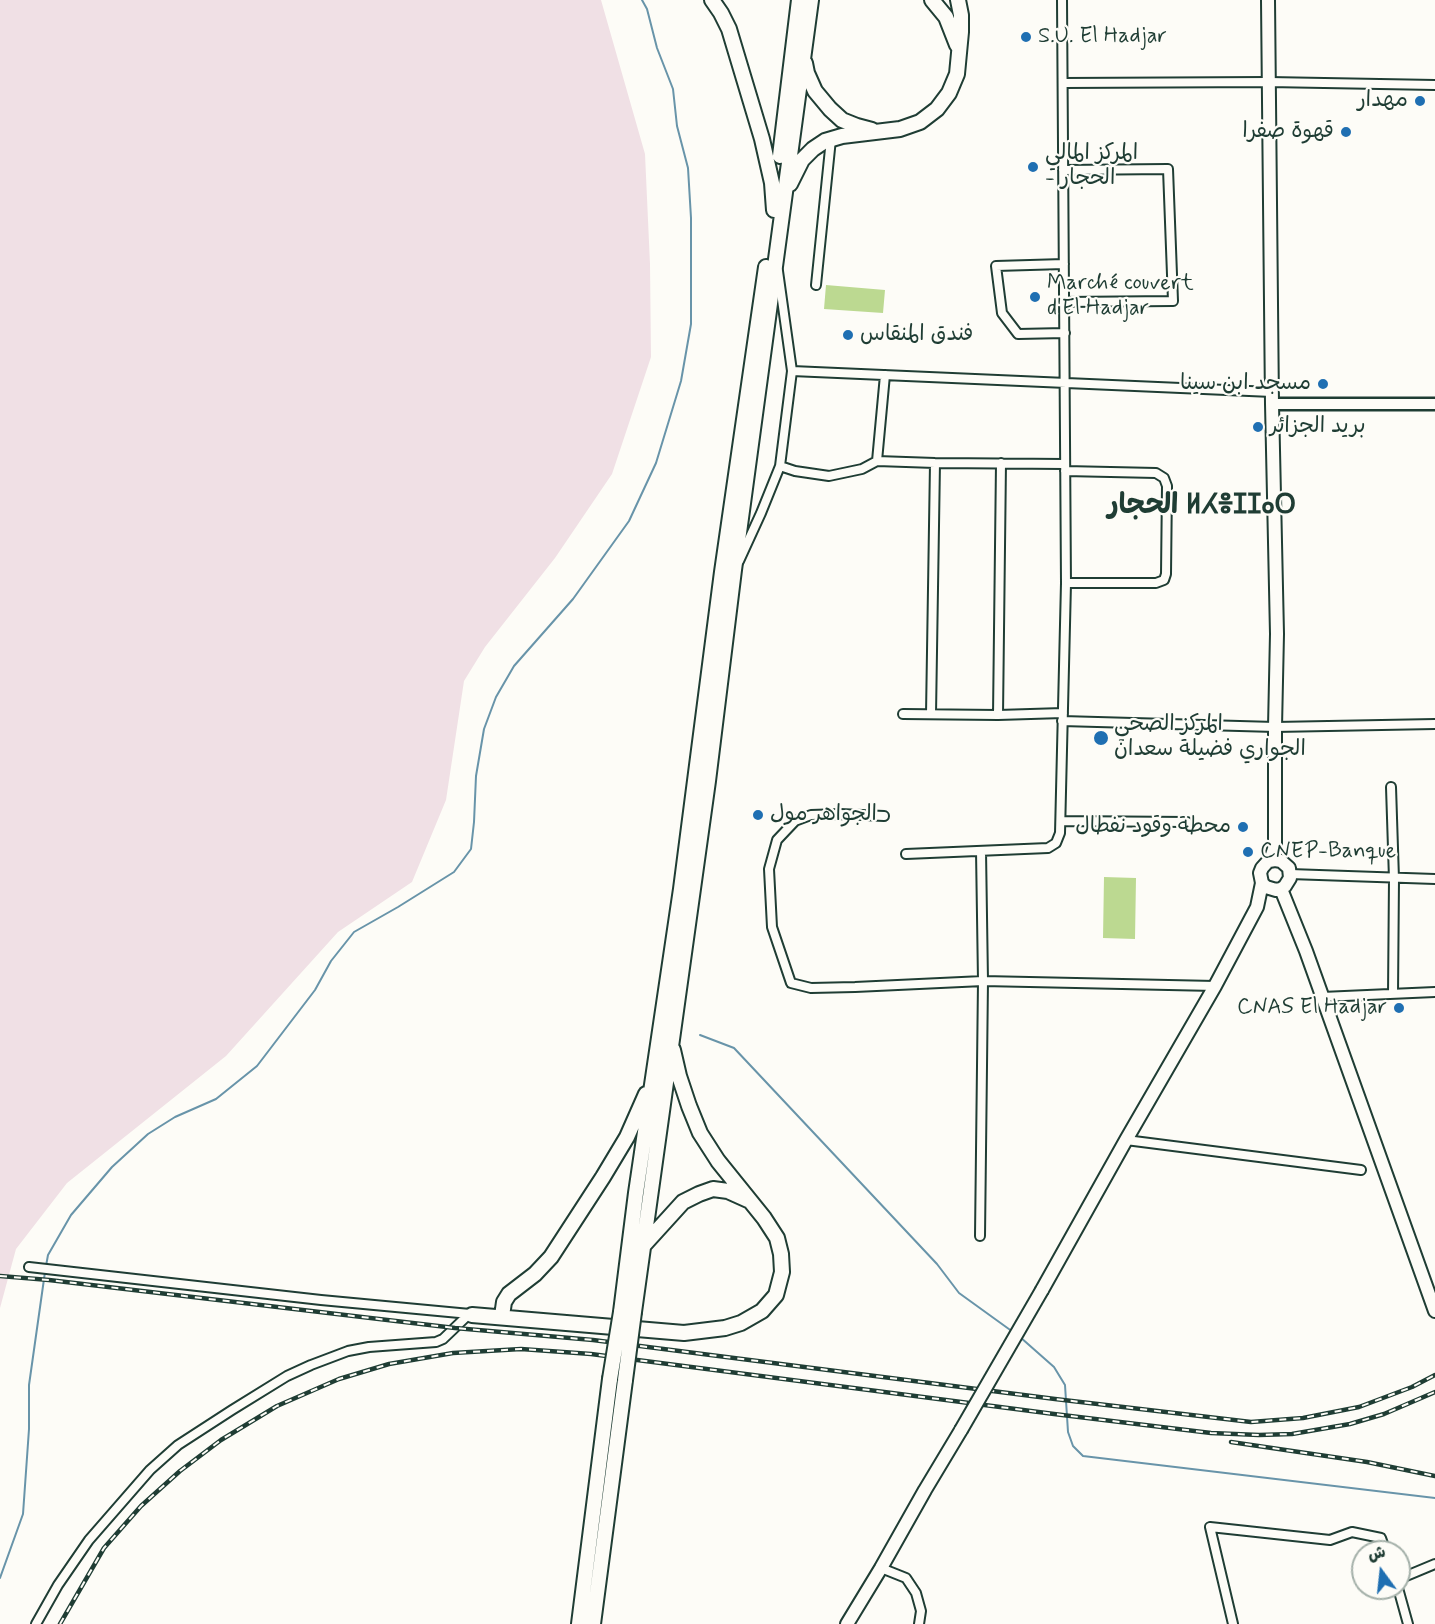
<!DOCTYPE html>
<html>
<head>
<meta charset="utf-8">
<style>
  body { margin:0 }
  #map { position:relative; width:1435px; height:1624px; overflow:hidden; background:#fdfcf7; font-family:Mynerve,"Playpen Sans Arabic",sans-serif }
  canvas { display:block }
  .north { position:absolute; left:1351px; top:1540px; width:60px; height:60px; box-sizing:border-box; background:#fdfcf7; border:2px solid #a4b0a9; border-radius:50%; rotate:345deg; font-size:16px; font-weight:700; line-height:24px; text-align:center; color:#1f3d34 }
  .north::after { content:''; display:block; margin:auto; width:21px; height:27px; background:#1f6fb2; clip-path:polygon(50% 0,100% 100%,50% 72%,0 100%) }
</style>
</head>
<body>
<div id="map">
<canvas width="1435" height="1624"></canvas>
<div class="north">ش</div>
</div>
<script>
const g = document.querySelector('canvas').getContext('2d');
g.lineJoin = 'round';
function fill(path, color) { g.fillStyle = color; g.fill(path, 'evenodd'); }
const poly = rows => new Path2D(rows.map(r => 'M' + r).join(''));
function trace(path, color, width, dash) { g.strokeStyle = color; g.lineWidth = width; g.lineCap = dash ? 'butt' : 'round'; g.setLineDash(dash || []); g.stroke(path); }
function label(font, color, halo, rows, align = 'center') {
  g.font = font + ' Mynerve,"Playpen Sans Arabic","Noto Sans Tifinagh",sans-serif'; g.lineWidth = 4.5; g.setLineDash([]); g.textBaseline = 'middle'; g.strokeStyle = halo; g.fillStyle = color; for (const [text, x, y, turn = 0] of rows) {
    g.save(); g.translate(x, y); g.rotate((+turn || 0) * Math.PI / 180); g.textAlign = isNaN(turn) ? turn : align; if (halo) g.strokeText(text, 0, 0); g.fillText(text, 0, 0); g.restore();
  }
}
const built = poly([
  [0,0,601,0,645,154,650,264,651,357,612,474,555,558,485,647,464,681,446,800,412,882,338,932,226,1056,67,1183,16,1249,0,1308]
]);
const green = poly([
  [826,285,885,290,883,313,824,309],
  [1104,877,1136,878,1135,939,1103,938]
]);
const stream = poly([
  [700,1035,734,1048,937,1264,959,1293,1013,1332],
  [46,1266,48,1255,71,1215,112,1167,148,1134,175,1117,216,1099,257,1066,315,990,331,961,354,932,398,907,454,872,471,849,474,822,476,776,484,729,496,697,514,666,573,599,629,521,656,463,681,381,691,324,691,218,688,168,677,126,673,89,657,48,647,9,642,0],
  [1020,1337,1054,1367,1065,1385,1068,1432,1073,1446,1083,1456,1435,1498],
  [0,1578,23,1514,29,1429,29,1385,45,1272]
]);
const street = poly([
  [1063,83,1269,82,1435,85],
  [1063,170,1168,169,1173,301,1064,302],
  [1064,264,996,266,1002,313,1018,334,1065,333],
  [816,285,831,139],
  [792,371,1272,392],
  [877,461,885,375],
  [780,466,795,471,829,476,862,469,877,461,935,463,1065,464],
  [1065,471,1156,473,1164,478,1167,486,1166,574,1164,580,1156,583,1066,583],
  [739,561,761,513,780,466,792,371,778,271],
  [903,714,998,715,1063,713],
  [931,714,935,463],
  [998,715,1001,463],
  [1062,721,1275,727,1435,724],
  [1391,787,1394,879,1393,994],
  [884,816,840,814,811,815,795,821,777,840,769,869,772,927,791,983,811,988,855,987,983,981,1215,986],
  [1061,821,1187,822],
  [906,854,1048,848,1056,843,1060,833,1066,583,1062,0],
  [1290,874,1435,879],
  [1322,997,1435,992],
  [1126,1140,1361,1170],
  [980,1236,983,981,981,851],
  [29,1267,321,1300,470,1314],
  [881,1568,906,1578,916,1593,921,1611,919,1624],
  [1399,1579,1435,1564],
  [1398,1588,1408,1624],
  [36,1624,58,1585,89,1540,150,1470,178,1445,232,1410,287,1376,311,1365,348,1351,369,1347,436,1342,443,1339,466,1317,472,1315],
  [1233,1624,1210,1527,1330,1540,1352,1532,1381,1538,1386,1552]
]);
const secondary = poly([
  [1272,404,1435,404]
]);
const primary = poly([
  [1268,0,1272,404,1277,634,1275,727,1275,846,1271,858,1262,868,1260,873,1262,883,1266,887,1276,890,1281,889,1285,886,1290,878,1289,868,1281,861,1275,860,1269,861],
  [1281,889,1306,951,1435,1311],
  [1042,1290,1126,1140,1215,986,1257,907,1262,883],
  [847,1624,881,1568,925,1490,961,1430]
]);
const highway = poly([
  [712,0,721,13,729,29,762,139,772,183,774,210],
  [932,0,946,17,957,45],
  [805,63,807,73,815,91,830,109,842,120,857,126,872,130],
  [780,156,799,0],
  [790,184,802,160,813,149,825,141,842,136,900,129,920,122,937,109,949,93,957,74,961,32,961,15,958,0],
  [643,1246,683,1202,699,1194,713,1189,728,1191,748,1200],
  [621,1312,636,1193,681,889,722,572,766,267],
  [634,1312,708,781,734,570,811,0],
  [472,1315,684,1333,725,1328,741,1323,762,1311,776,1295,782,1272,781,1254,777,1238,764,1218,718,1161,700,1133,689,1106,679,1076,673,1050],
  [502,1316,504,1302,509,1294,535,1274,551,1257,603,1177,627,1137,646,1094],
  [579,1624,610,1379],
  [593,1624,625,1380]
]);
const rail = poly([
  [0,1276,49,1280,455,1328,593,1340,1055,1399,1251,1422,1303,1418,1359,1407,1412,1387,1435,1375],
  [1231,1442,1367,1462,1435,1476],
  [60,1624,104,1548,141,1506,180,1471,221,1440,277,1406,339,1379,389,1364,453,1353,521,1349,591,1354,1054,1414,1211,1433,1259,1435,1292,1434,1350,1424,1384,1414,1435,1392]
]);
const primaryBridge = poly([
  [961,1430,1042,1290]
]);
const highwayBridge = poly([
  [610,1379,621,1312],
  [625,1380,634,1312]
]);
const markers = [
  [1026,37,6,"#1f6fb2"],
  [1420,101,6,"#1f6fb2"],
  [1346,132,6,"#1f6fb2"],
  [1033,167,6,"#1f6fb2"],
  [1035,297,6,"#1f6fb2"],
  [848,335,6,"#1f6fb2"],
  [1323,384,6,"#1f6fb2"],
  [1258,427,6,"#1f6fb2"],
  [1101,738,8,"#1f6fb2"],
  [758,815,6,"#1f6fb2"],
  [1243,827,6,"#1f6fb2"],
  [1248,852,6,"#1f6fb2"],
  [1399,1008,6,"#1f6fb2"]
];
const poiNames = [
  ["S.U. El Hadjar",1038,37],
  ["مهدار",1408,101,"right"],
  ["قهوة صفرا",1334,132,"right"],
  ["المركز المالي",1045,154],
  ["- الحجار",1045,179],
  ["Marché couvert",1047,284],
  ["d'El Hadjar",1047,309],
  ["فندق المنقاس",860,335],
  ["مسجد ابن سينا",1311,384,"right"],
  ["بريد الجزائر",1270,427],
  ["المركز الصحي",1114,725],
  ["الجواري فضيلة سعدان",1114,750],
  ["الجواهر مول",770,815],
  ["محطة وقود نفطال",1231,827,"right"],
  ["CNEP-Banque",1260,852],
  ["CNAS El Hadjar",1387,1008,"right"]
];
const districtNames = [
  ["الحجار ⵍⵃⴻⵊⵊⴰⵔ",1202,507]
];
fill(built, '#f0e0e5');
fill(green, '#bcd991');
trace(stream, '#6894a9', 2);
trace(street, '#1f3d34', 12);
trace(secondary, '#1f3d34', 15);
trace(primary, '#1f3d34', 16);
trace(highway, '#1f3d34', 18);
trace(street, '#fdfcf7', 8);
trace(secondary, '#fdfcf7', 10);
trace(primary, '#fdfcf7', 12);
trace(highway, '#fdfcf7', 14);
trace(rail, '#1f3d34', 4.5);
trace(rail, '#fdfcf7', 2, [7]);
trace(primaryBridge, '#1f3d34', 16, []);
trace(highwayBridge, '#1f3d34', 18, []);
trace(primaryBridge, '#fdfcf7', 12);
trace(highwayBridge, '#fdfcf7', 14);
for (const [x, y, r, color] of markers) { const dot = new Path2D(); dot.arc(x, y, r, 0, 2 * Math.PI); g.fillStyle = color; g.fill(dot); trace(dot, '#fdfcf7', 2); }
label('22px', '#1f3d34', '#fdfcf7', poiNames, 'left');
label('bold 28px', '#1f3d34', '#fdfcf7', districtNames);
</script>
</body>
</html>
